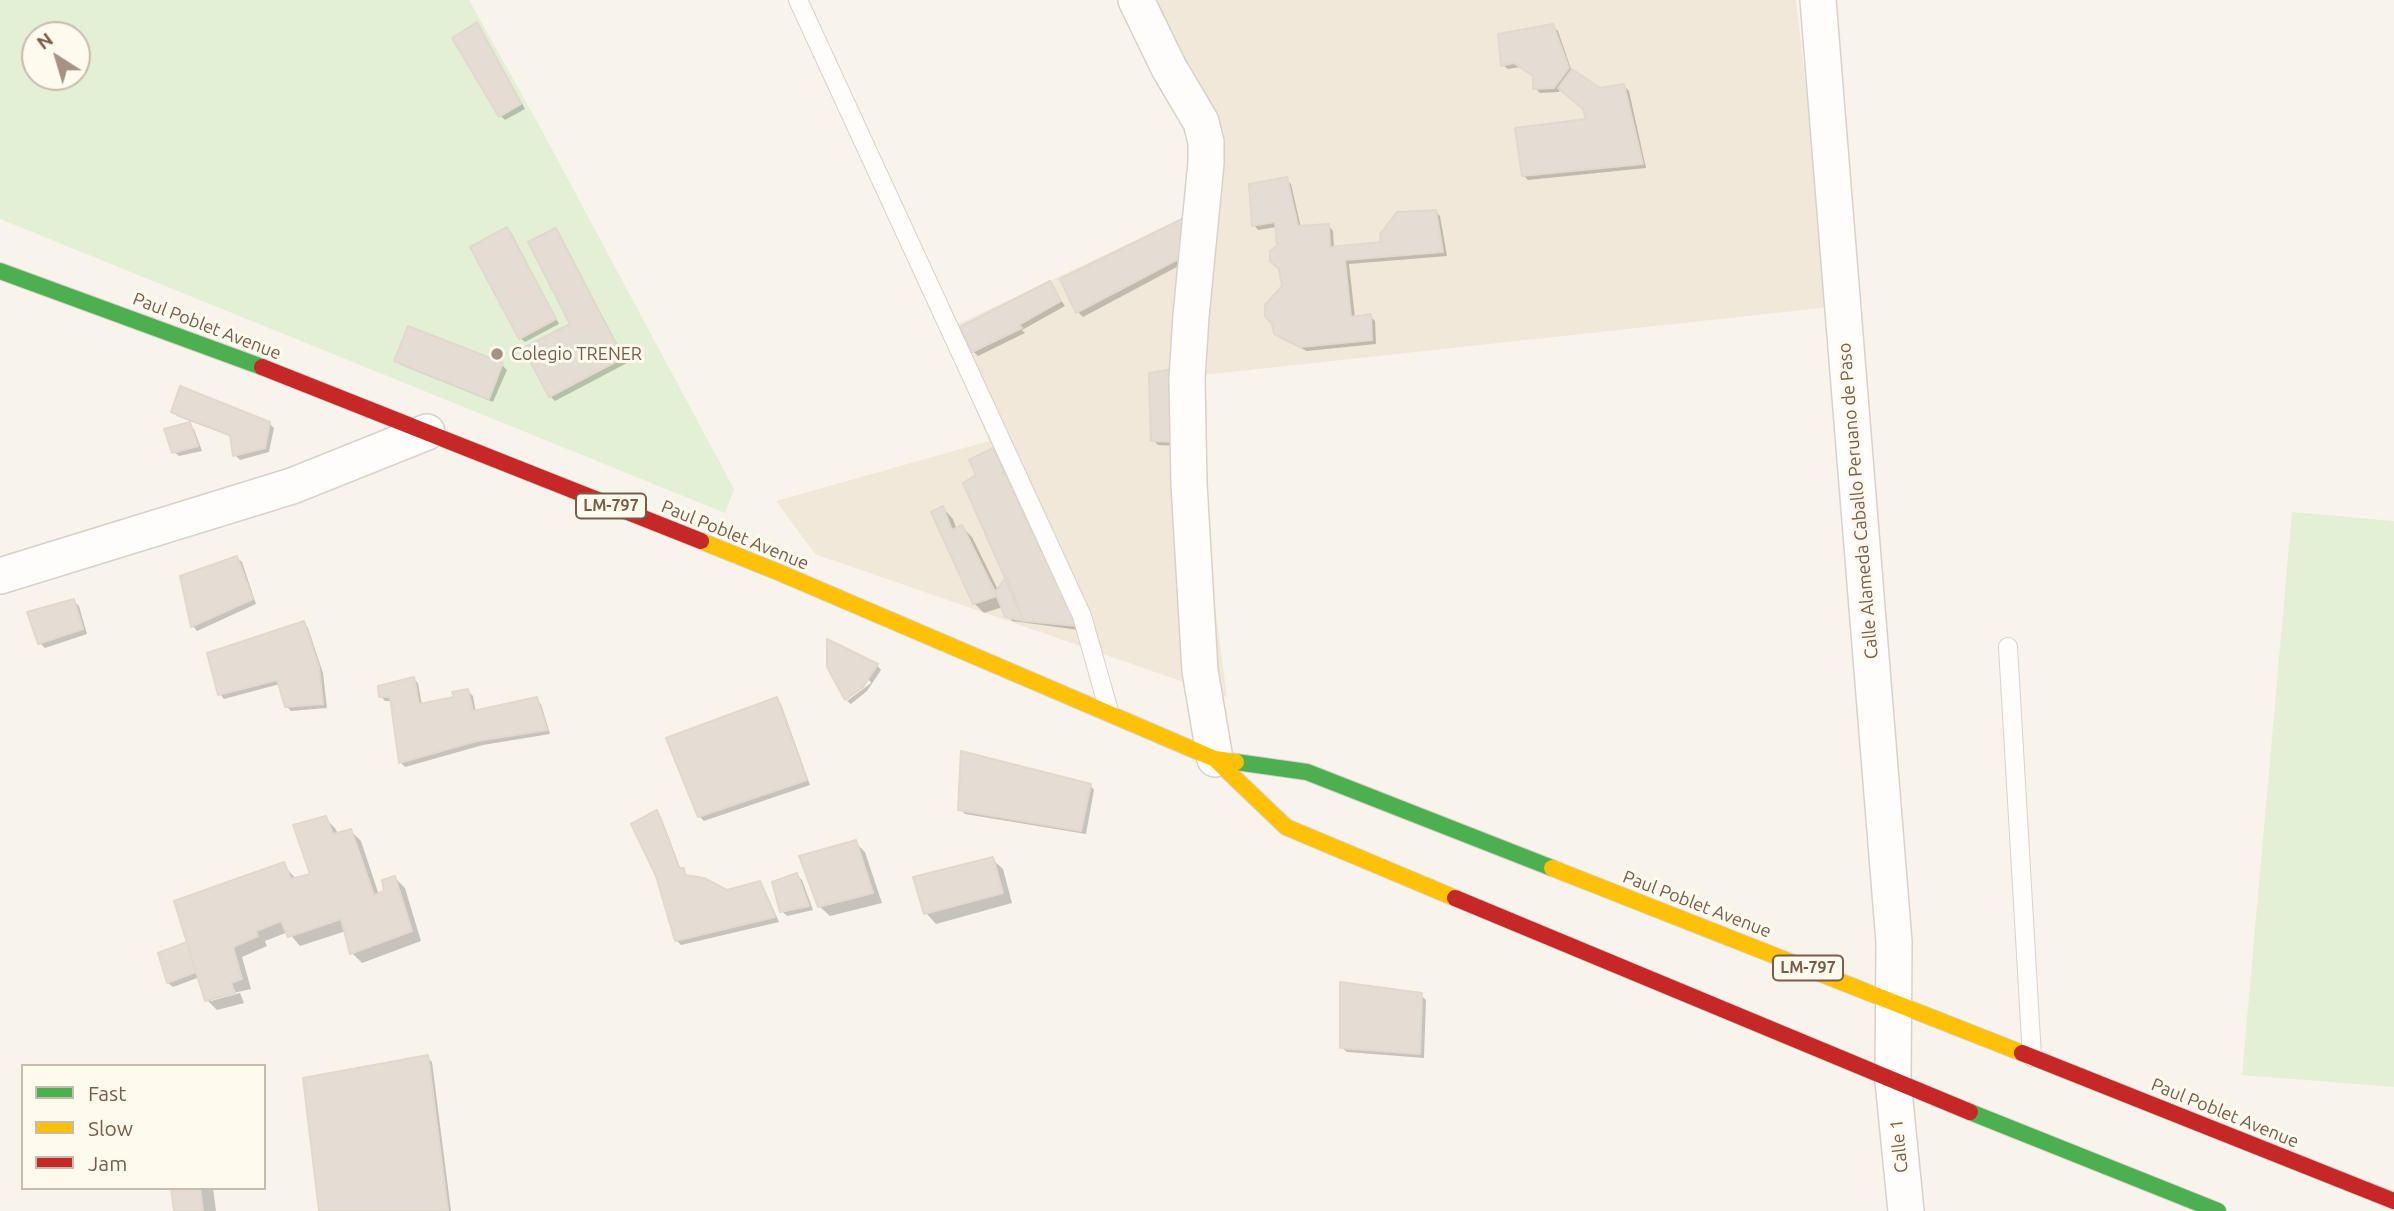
<!DOCTYPE html>
<html>
<head>
<meta charset="utf-8">
<style>
  body { margin:0 }
  #map { position:relative; width:2394px; height:1211px; overflow:hidden; background:#f8f4ec; font-family:Ubuntu,sans-serif }
  canvas { display:block }
  .legend { position:absolute; left:21px; top:1064px; width:245px; height:126px; box-sizing:border-box; background:#fff9ee; border:2px solid #c9bbac; margin:0; padding:9px 12px; list-style:none; font-size:21px; color:#785d4a }
  .legend li { display:flex; align-items:center; gap:14px; height:35px }
  .legend b { width:35px; border:2px solid #c9bbac }
  .north { position:absolute; left:21px; top:21px; width:70px; height:70px; box-sizing:border-box; background:#fff9ee; border:2px solid #c9bbac; border-radius:50%; rotate:323deg; font-size:19px; font-weight:700; line-height:28px; text-align:center; color:#785d4a }
  .north::after { content:''; display:block; margin:auto; width:24px; height:32px; background:#a59283; clip-path:polygon(50% 0,100% 100%,50% 72%,0 100%) }
</style>
</head>
<body>
<div id="map">
<canvas width="2394" height="1211"></canvas>
<ul class="legend">
<li><b style="height:9px;background:#4caf50"></b>Fast</li>
<li><b style="height:9px;background:#ffc107"></b>Slow</li>
<li><b style="height:9px;background:#c62828"></b>Jam</li>
</ul>
<div class="north">N</div>
</div>
<script>
const g = document.querySelector('canvas').getContext('2d');
g.lineJoin = 'round';
function fill(path, color) { g.fillStyle = color; g.fill(path, 'evenodd'); }
const poly = rows => new Path2D(rows.map(r => 'M' + r).join(''));
function trace(path, color, width, dash) { g.strokeStyle = color; g.lineWidth = width; g.lineCap = dash ? 'butt' : 'round'; g.setLineDash(dash || []); g.stroke(path); }
function label(font, color, halo, rows, align = 'center') {
  g.font = font + ' Ubuntu,sans-serif'; g.lineWidth = 6; g.setLineDash([]); g.textBaseline = 'middle'; g.strokeStyle = halo; g.fillStyle = color; for (const [text, x, y, turn = 0] of rows) {
    g.save(); g.translate(x, y); g.rotate((+turn || 0) * Math.PI / 180); g.textAlign = isNaN(turn) ? turn : align; if (halo) g.strokeText(text, 0, 0); g.fillText(text, 0, 0); g.restore();
  }
}
const residential = poly([
  [1124,0,1796,0,1831,307,1203,375,1206,475,1213,591,1227,697,815,554,776,501,989,441,943,331,1190,215,1196,158]
]);
const green = poly([
  [0,0,469,0,540,127,734,489,725,513,0,219],
  [35,35,77,35,77,77,35,77],
  [2292,512,2394,521,2394,1087,2242,1075]
]);
const shadow = poly([
  [476,24,481,29,525,109,505,120,501,116],
  [1553,26,1558,31,1572,72,1599,90,1624,86,1629,91,1646,168,1528,180,1524,176,1588,120,1585,109,1561,89,1559,92,1540,93,1535,88,1535,77,1520,67,1508,69,1503,65],
  [1286,179,1291,184,1301,228,1329,226,1333,231,1334,249,1384,244,1436,212,1440,216,1447,256,1349,264,1355,318,1370,316,1375,321,1376,344,1307,351,1280,338,1275,333,1284,286,1277,227,1258,230,1254,225],
  [1189,217,1188,261,1083,317,1078,312,1062,279],
  [507,230,512,234,559,324,525,342,520,338],
  [555,230,560,235,627,363,555,401,550,396,526,349,572,324],
  [1049,283,1065,306,1022,330,1025,333,978,356,973,351],
  [396,360,502,365,507,370,493,402,401,365],
  [1151,375,1179,446,1158,445,1153,440],
  [173,411,269,423,274,428,269,452,240,460,235,455,232,437,177,416],
  [189,424,194,429,202,451,179,456,174,452],
  [992,450,997,455,1079,630,1012,621,1003,607,984,613,974,603,943,508,953,519,957,530,962,527,972,537,998,590,1008,577,978,476],
  [237,558,242,562,256,604,197,631,193,626],
  [74,601,79,606,87,634,45,648,40,643],
  [304,623,308,628,323,673,327,708,291,711,286,706,280,684,224,699,220,694],
  [877,665,881,670,867,691,851,704,847,701,871,683,869,680,845,698],
  [413,679,418,683,422,705,457,699,468,691,473,696,476,713,536,699,541,704,550,734,483,745,405,767,400,762,392,701,385,701,381,696],
  [776,699,781,704,810,785,704,821,699,816],
  [1090,785,1094,790,1086,834,965,814,960,809],
  [657,812,661,817,681,870,688,877,727,891,759,883,764,888,779,922,681,945,676,940],
  [325,818,335,828,338,834,351,831,361,841,379,895,387,892,395,878,405,888,421,941,362,963,352,953,346,931,300,946,288,932,265,941,267,946,242,957,251,989,211,998,211,1001,240,993,244,1003,217,1010,207,1000,200,977,173,987,168,983,160,954,186,944,283,864,296,879,312,875],
  [855,842,865,852,882,903,830,916,819,906],
  [992,859,1003,869,1012,903,936,924,926,913],
  [797,875,802,880,813,910,787,916,782,911],
  [1421,995,1426,1000,1424,1058,1347,1052,1342,1048],
  [427,1057,432,1062,451,1211,321,1211],
  [173,1188,213,1188,216,1211,176,1211]
]);
const building = poly([
  [477,22,521,104,499,117,452,38,477,22],
  [1553,24,1569,68,1554,88,1533,89,1533,76,1514,63,1501,66,1498,34,1553,24],
  [1572,69,1600,88,1624,84,1643,164,1522,176,1515,128,1586,119,1583,109,1558,88,1572,69],
  [1287,177,1298,226,1329,224,1330,247,1381,242,1380,234,1397,212,1436,210,1443,252,1345,260,1351,317,1371,314,1372,340,1301,347,1274,334,1272,324,1265,316,1265,305,1282,286,1279,269,1270,261,1270,251,1277,246,1275,222,1252,226,1249,184,1287,177],
  [1190,215,1184,256,1076,313,1060,279,1190,215],
  [507,227,556,319,519,339,470,247,507,227],
  [556,228,623,358,549,397,523,348,570,324,528,242,556,228],
  [1050,281,1061,301,1019,325,1022,328,972,352,960,327,1050,281],
  [408,326,503,363,489,399,394,361,408,326],
  [1175,369,1175,442,1151,441,1149,373,1175,369],
  [180,386,270,422,265,448,233,456,230,435,171,412,180,386],
  [190,422,198,446,172,453,164,429,190,422],
  [993,448,1077,626,1024,621,963,483,976,475,969,460,993,448],
  [943,506,952,530,962,525,997,596,973,604,931,512,943,506],
  [237,556,253,599,191,627,180,576,237,556],
  [1006,577,1011,589,1024,621,1005,617,995,592,1006,577],
  [74,599,83,629,38,644,27,612,74,599],
  [304,621,319,667,323,704,285,707,277,680,218,695,207,653,304,621],
  [827,639,878,664,863,687,845,700,827,667,827,639],
  [414,677,419,704,454,697,452,692,468,689,473,711,537,697,547,730,477,741,399,763,390,697,379,697,378,686,414,677],
  [777,697,807,780,698,817,666,738,777,697],
  [961,751,1091,784,1081,831,958,810,961,751],
  [657,810,679,868,684,868,685,875,704,878,727,890,760,881,775,917,675,941,656,876,631,824,657,810],
  [326,816,333,834,351,829,374,895,384,891,382,880,395,876,412,931,350,954,341,919,288,937,281,921,256,931,258,936,233,947,242,979,231,983,235,993,205,1001,174,901,284,862,291,879,310,874,293,825,326,816],
  [856,840,873,893,818,907,799,856,856,840],
  [993,857,1003,893,924,914,913,877,993,857],
  [797,873,809,906,780,912,772,882,797,873],
  [187,942,196,972,167,983,158,953,187,942],
  [1340,982,1422,993,1420,1054,1340,1048,1340,982],
  [428,1055,448,1211,319,1211,303,1078,428,1055],
  [171,1188,200,1188,203,1211,174,1211,171,1188]
]);
const lane = poly([
  [798,0,1082,616,1109,711],
  [2008,647,2032,1057]
]);
const street = poly([
  [1136,0,1169,68,1201,122,1206,142,1206,163,1191,316,1187,378,1189,484,1200,671,1215,759],
  [1818,0,1894,942,1893,1081,1906,1211],
  [0,576,292,486,427,432]
]);
const fast = poly([
  [0,271,262,367],
  [1236,762,1307,772,1552,868],
  [1970,1112,2218,1211]
]);
const slow = poly([
  [701,541,778,572,1215,759,1236,762],
  [1215,759,1286,827,1455,898],
  [1552,868,2022,1053]
]);
const jam = poly([
  [262,367,701,541],
  [1455,898,1970,1112],
  [2022,1053,2394,1201]
]);
const markers = [
  [497,354,7,"#a59283"]
];
const shields = [
  [611,506,70],
  [1808,968,70]
];
const shieldNames = [
  ["LM-797",611,506],
  ["LM-797",1808,968]
];
const streetNames = [
  ["Paul Poblet Avenue",207,326,21],
  ["Calle Alameda Caballo Peruano de Paso",1858,501,-95],
  ["Paul Poblet Avenue",735,535,22],
  ["Paul Poblet Avenue",1697,904,21],
  ["Paul Poblet Avenue",2225,1113,22],
  ["Calle 1",1899,1146,-96]
];
const poiNames = [
  ["Colegio TRENER",511,354]
];
fill(residential, '#f1e8d9');
fill(green, '#e3f0d6');
fill(shadow, '#0003');
fill(building, '#e5ddd3');
trace(building, '#e1d8ce', 2);
trace(lane, '#d7d1ca', 20);
trace(street, '#d7d1ca', 38);
trace(fast, '#dad1c9', 18);
trace(slow, '#dad1c9', 18);
trace(jam, '#dad1c9', 18);
trace(lane, '#fefdfc', 18);
trace(street, '#fefdfc', 35);
trace(fast, '#4caf50', 16);
trace(slow, '#ffc107', 16);
trace(jam, '#c62828', 16);
for (const [x, y, r, color] of markers) { const dot = new Path2D(); dot.arc(x, y, r, 0, 2 * Math.PI); g.fillStyle = color; g.fill(dot); trace(dot, '#fff9ee', 2.5); }
for (const [x, y, w] of shields) { const box = new Path2D(); box.roundRect(x - w / 2, y - 12.5, w, 25, 5); g.fillStyle = '#fff9ee'; g.fill(box); trace(box, '#785d4a', 2); }
label('bold 16px', '#785d4a', null, shieldNames);
label('18px', '#785d4a', '#fff9ee', streetNames);
label('18px', '#785d4a', '#fff9ee', poiNames, 'left');
</script>
</body>
</html>
